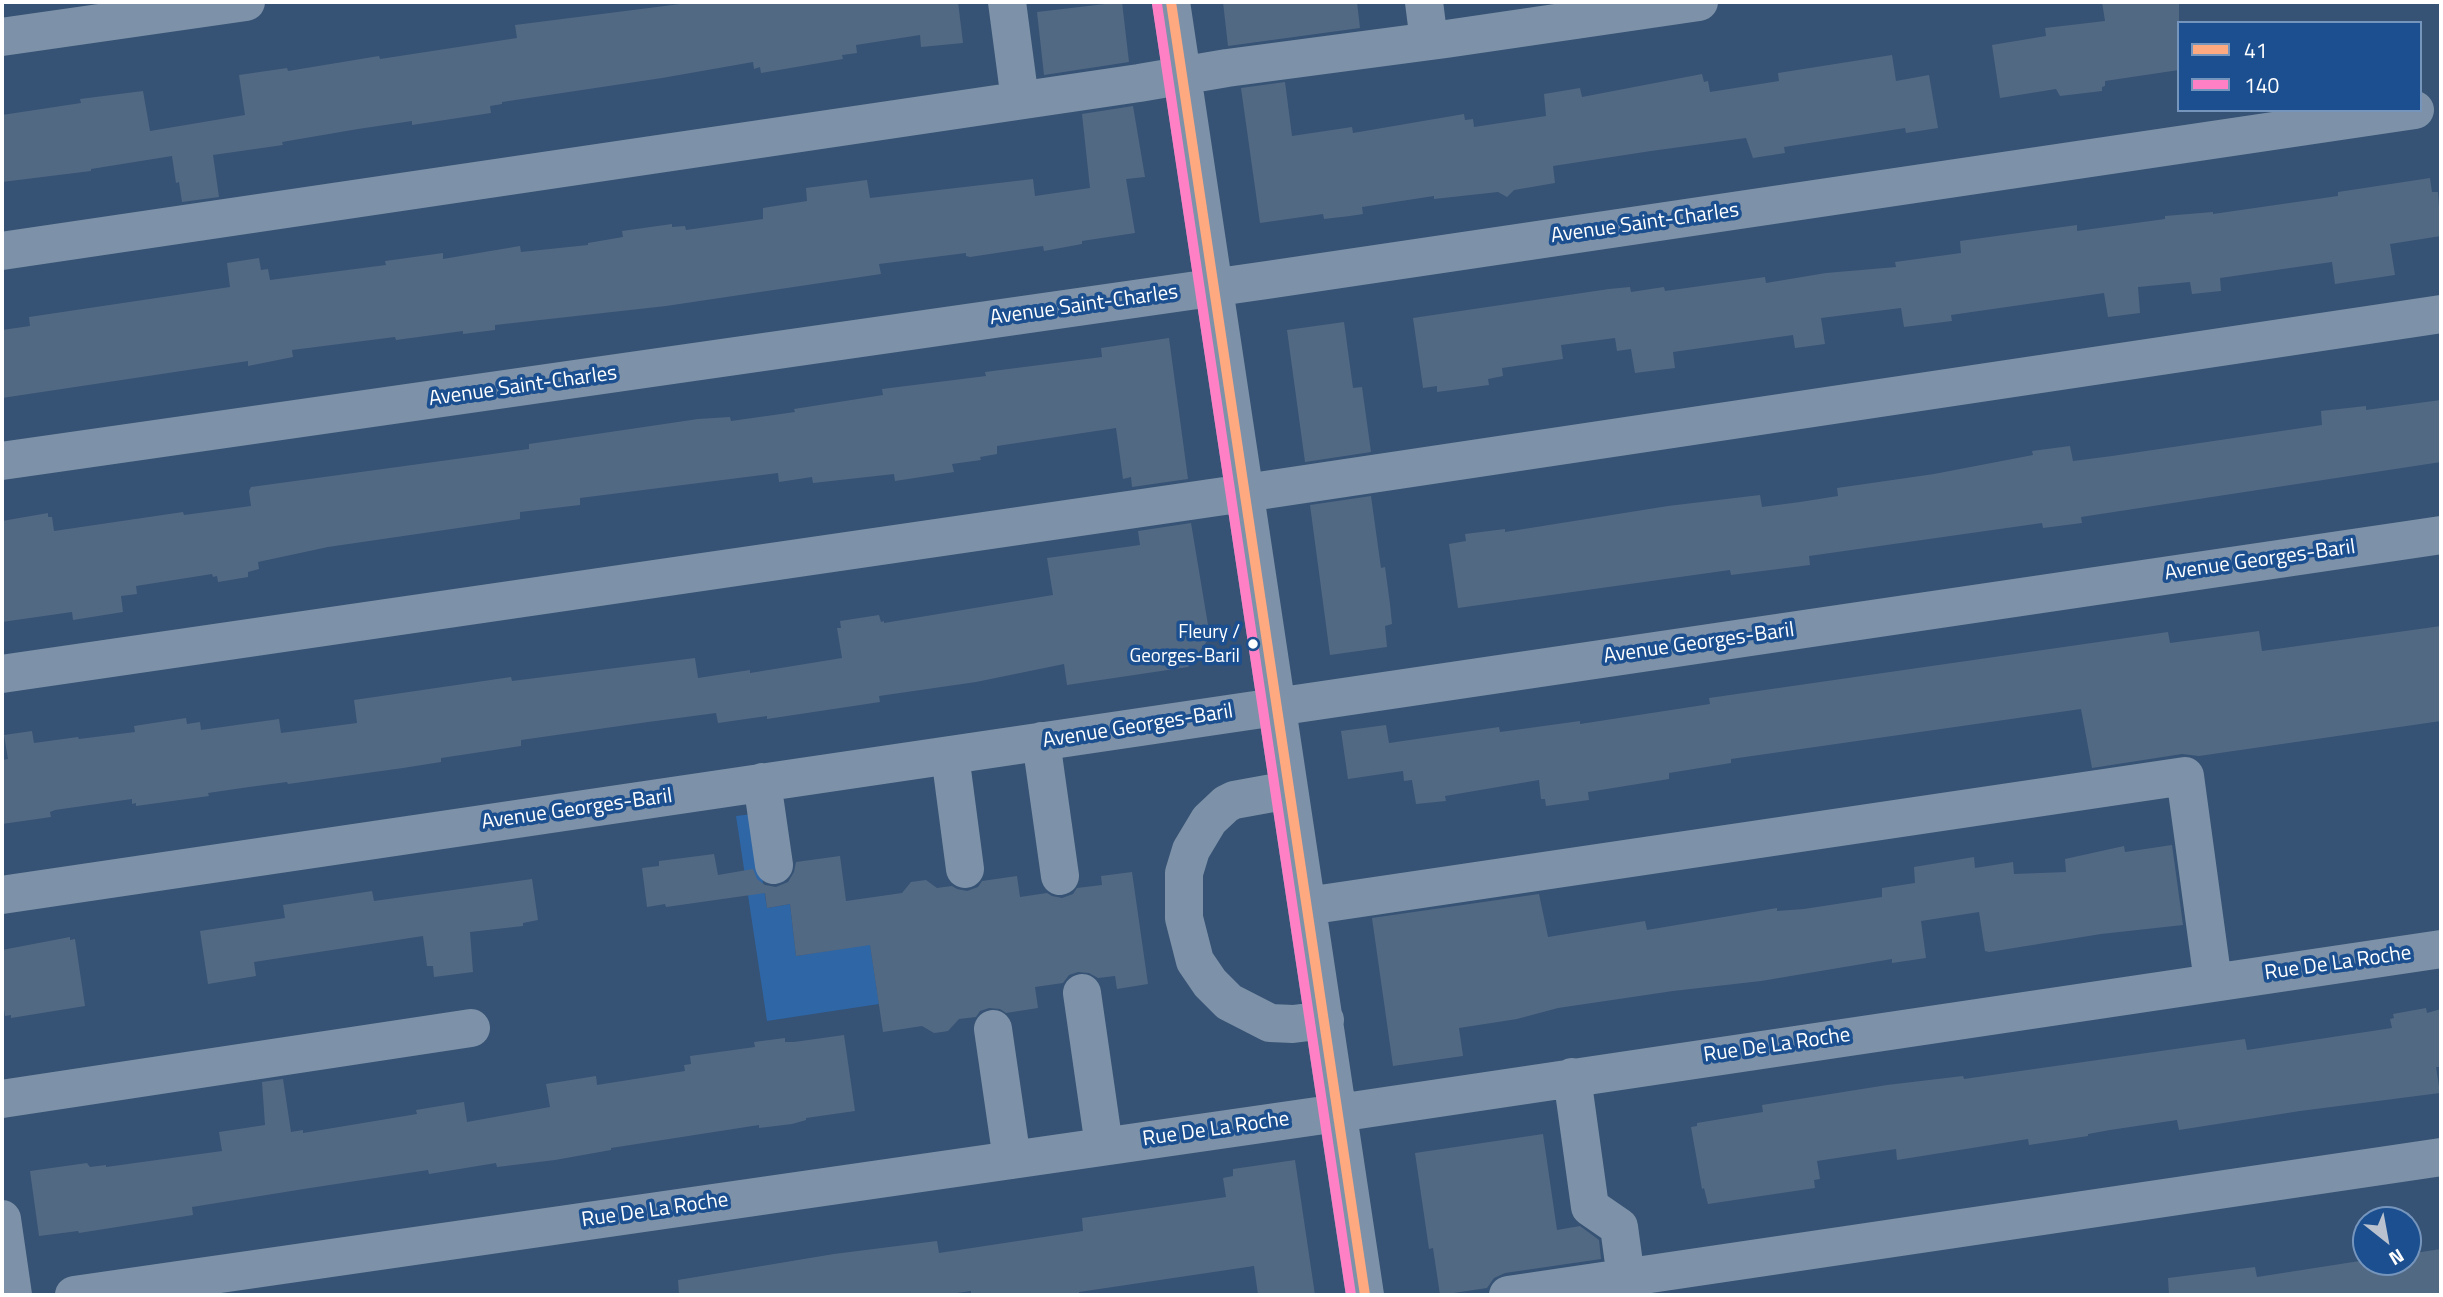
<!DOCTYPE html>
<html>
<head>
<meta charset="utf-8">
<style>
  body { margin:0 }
  #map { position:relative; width:2443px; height:1297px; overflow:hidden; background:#365274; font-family:"Titillium Web",sans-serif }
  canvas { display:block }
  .frame { position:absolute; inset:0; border:4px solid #fff; pointer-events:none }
  .legend { position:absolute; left:2177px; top:21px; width:245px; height:91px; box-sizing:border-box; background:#1b4f8f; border:2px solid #7695bc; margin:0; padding:9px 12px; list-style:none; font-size:21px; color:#fff }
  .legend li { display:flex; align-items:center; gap:14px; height:35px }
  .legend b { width:35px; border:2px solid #7695bc }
  .north { position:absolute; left:2352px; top:1206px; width:70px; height:70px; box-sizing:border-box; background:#1b4f8f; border:2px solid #7695bc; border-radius:50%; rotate:149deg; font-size:19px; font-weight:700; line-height:28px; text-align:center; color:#fff }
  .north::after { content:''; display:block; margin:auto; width:24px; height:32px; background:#b9c2ce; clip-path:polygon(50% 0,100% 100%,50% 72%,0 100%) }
</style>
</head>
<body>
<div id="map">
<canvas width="2443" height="1297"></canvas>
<div class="frame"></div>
<ul class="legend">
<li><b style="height:9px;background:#ffa980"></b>41</li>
<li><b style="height:9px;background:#ff80c5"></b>140</li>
</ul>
<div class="north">N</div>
</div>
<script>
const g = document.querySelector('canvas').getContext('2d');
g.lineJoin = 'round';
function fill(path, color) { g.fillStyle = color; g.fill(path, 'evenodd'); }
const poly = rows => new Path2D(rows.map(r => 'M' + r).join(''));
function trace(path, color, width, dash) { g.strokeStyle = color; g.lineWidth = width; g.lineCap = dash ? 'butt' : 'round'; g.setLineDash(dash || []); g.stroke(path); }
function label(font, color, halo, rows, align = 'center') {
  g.font = font + ' "Titillium Web",sans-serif'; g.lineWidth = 7; g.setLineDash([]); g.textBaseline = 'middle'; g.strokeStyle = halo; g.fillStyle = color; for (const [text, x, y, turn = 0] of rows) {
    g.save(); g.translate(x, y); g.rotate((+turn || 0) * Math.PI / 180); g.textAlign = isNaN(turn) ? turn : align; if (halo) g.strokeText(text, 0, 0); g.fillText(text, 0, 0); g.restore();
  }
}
const green = poly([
  [752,814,767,908,790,904,796,956,870,944,879,1004,767,1021,736,816]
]);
const building = poly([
  [696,2,958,2,963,43,921,47,920,35,856,45,857,53,842,55,843,59,761,73,760,67,754,69,753,62,662,78,502,102,502,104,490,106,491,113,412,125,412,121,358,129,282,142,283,145,213,155,219,197,182,202,179,182,176,183,172,156,91,169,91,171,2,182,2,115,81,103,80,99,143,91,150,131,245,115,239,75,287,68,288,71,379,56,380,59,517,38,515,25],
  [1122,2,1129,62,1044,75,1037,12],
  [1223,2,1357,2,1360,28,1228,46],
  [2102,2,2179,2,2179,70,2105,81,2105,86,2102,87,2102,91,2060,96,2056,89,2000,98,1992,45,2046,36,2045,28,2105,21],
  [1892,55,1896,81,1929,75,1938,128,1906,133,1905,128,1784,147,1785,153,1753,158,1746,138,1651,151,1553,166,1555,183,1514,190,1507,197,1498,192,1434,199,1434,196,1362,207,1363,214,1350,216,1324,219,1323,214,1260,223,1241,88,1285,82,1292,136,1352,127,1353,133,1464,114,1465,120,1473,119,1474,127,1546,116,1544,94,1580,88,1582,97,1702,74,1704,82,1708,81,1710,92,1779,81,1778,73],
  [1133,106,1145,177,1126,179,1135,233,1082,241,1082,244,1044,251,1043,246,970,257,966,256,966,253,879,264,881,274,666,306,495,325,495,330,463,334,463,331,396,340,395,337,292,350,293,357,248,366,248,361,2,398,2,330,30,326,29,317,230,287,227,263,259,258,261,270,268,269,270,280,386,265,385,261,443,253,443,259,520,246,521,252,588,245,588,243,623,237,622,231,672,224,672,227,685,226,686,230,763,219,763,208,807,201,806,188,867,180,870,198,1033,179,1035,196,1090,188,1082,114],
  [2430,178,2432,192,2438,192,2441,236,2390,244,2395,275,2335,284,2332,262,2220,278,2221,291,2192,294,2190,282,2138,287,2140,313,2108,317,2104,293,1951,315,1952,321,1904,327,1901,308,1821,318,1825,344,1795,348,1793,335,1673,352,1675,368,1635,373,1631,349,1617,351,1615,338,1561,345,1563,359,1502,368,1503,376,1488,379,1489,385,1437,392,1437,386,1423,388,1413,318,1609,289,1630,287,1631,292,1664,287,1665,291,1765,277,1766,283,1826,273,1896,267,1895,262,1961,253,1960,241,2077,225,2077,231,2165,219,2165,216,2213,212,2213,214,2338,196,2338,192],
  [1344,322,1353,388,1362,387,1371,452,1305,462,1287,330],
  [1169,338,1188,479,1132,487,1131,477,1123,479,1116,428,997,446,997,454,980,457,981,460,952,464,954,472,895,481,894,474,813,483,812,477,779,482,778,473,580,498,580,505,520,512,520,519,328,547,258,562,259,569,248,572,248,577,218,582,217,576,213,577,212,574,136,586,137,594,121,596,123,612,73,620,72,612,2,622,2,521,48,513,48,517,52,517,54,531,183,512,184,515,251,506,249,491,251,487,529,449,529,444,698,419,730,417,731,421,795,412,794,409,883,395,882,389,986,376,985,372,1102,357,1101,348],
  [2441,400,2441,462,2081,517,2082,523,2043,528,2042,523,1809,556,1810,565,1731,575,1730,570,1458,608,1449,544,1466,541,1465,534,1505,529,1505,532,1668,506,1760,495,1762,507,1800,502,1838,496,1837,488,1934,474,2033,455,2032,451,2070,446,2073,461,2112,456,2322,425,2321,411,2366,406,2366,410],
  [1371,496,1381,568,1385,567,1390,604,1392,624,1385,626,1387,647,1330,655,1310,505],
  [1191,523,1210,637,1188,667,1067,685,1064,664,976,682,879,696,880,702,767,719,767,716,718,723,716,713,648,722,521,740,521,746,441,758,441,762,403,768,288,784,287,782,249,787,208,793,209,796,136,806,136,803,132,804,132,799,55,810,50,812,51,817,2,824,2,760,8,759,4,735,32,731,34,743,78,737,79,739,135,732,134,726,186,718,187,724,200,722,201,730,279,719,281,733,357,723,354,700,511,677,512,681,695,658,698,678,750,670,750,673,842,658,837,628,841,628,840,621,879,615,881,622,884,621,884,623,1053,595,1047,558,1140,545,1138,531],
  [2441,626,2441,721,2199,756,2182,754,2092,768,2081,709,1731,759,1731,763,1669,773,1669,779,1588,792,1589,800,1546,806,1545,799,1541,799,1539,780,1445,796,1446,801,1416,804,1412,780,1404,781,1403,771,1348,779,1341,731,1386,725,1389,743,1499,727,1500,732,1580,721,1580,724,1710,704,1709,698,2168,632,2170,643,2259,631,2262,651],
  [2172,845,2183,925,2101,934,1989,952,1985,951,1979,912,1921,921,1926,958,1892,963,1892,959,1761,981,1673,991,1558,1008,1517,1019,1459,1028,1463,1056,1393,1066,1372,918,1539,894,1548,937,1645,921,1647,930,1777,908,1777,911,1804,909,1882,897,1882,888,1915,883,1914,867,1974,857,1975,868,2013,862,2014,874,2066,872,2065,859,2124,846,2125,852],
  [714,854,718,875,753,869,757,879,765,885,776,887,788,882,794,872,796,862,840,856,846,901,902,893,911,882,926,880,937,888,952,886,957,889,967,891,978,887,982,881,1017,876,1020,897,1047,893,1052,896,1062,898,1073,894,1077,888,1102,885,1101,876,1132,872,1148,984,1117,989,1115,976,1098,978,1089,973,1078,972,1069,975,1063,983,1035,987,1038,1008,1006,1013,1000,1009,989,1008,980,1011,976,1017,959,1019,948,1031,942,1032,934,1033,922,1026,883,1032,870,945,796,956,790,904,767,908,765,893,666,907,665,904,647,907,642,868,659,866,659,861],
  [532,879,538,920,523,923,523,926,470,932,473,972,434,977,433,966,427,966,423,936,254,962,256,976,208,984,200,931,285,918,283,905,372,891,374,901],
  [70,937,70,940,75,939,85,1006,11,1018,11,1015,5,1016,2,996,2,950],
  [2426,1008,2427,1013,2441,1009,2441,1067,2436,1067,2440,1093,2300,1111,2179,1130,2177,1120,2110,1130,2088,1134,2088,1136,2029,1145,2028,1139,1897,1160,1896,1149,1817,1161,1820,1179,1814,1180,1815,1188,1708,1204,1704,1188,1702,1189,1691,1127,1697,1126,1697,1123,1763,1112,1762,1105,1887,1085,1963,1076,1964,1079,2245,1039,2247,1050,2392,1028,2390,1019,2394,1018,2393,1014],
  [844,1035,855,1111,806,1118,806,1120,792,1124,759,1128,759,1125,611,1148,611,1150,555,1160,497,1167,496,1163,429,1174,428,1170,310,1188,192,1207,193,1215,79,1233,78,1231,39,1236,30,1171,87,1163,90,1167,106,1165,106,1167,222,1151,219,1132,265,1125,262,1082,283,1079,291,1132,303,1130,303,1133,417,1114,416,1110,464,1102,467,1122,550,1107,546,1084,596,1076,597,1085,685,1071,684,1065,691,1064,690,1056,755,1047,754,1042,785,1038,785,1042,794,1042],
  [1543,1134,1557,1230,1580,1226,1599,1240,1601,1259,1505,1273,1494,1278,1487,1288,1440,1295,1433,1248,1429,1249,1415,1153],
  [1295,1160,1315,1295,1258,1295,1254,1266,1079,1292,1079,1295,971,1295,971,1291,943,1295,679,1295,678,1280,834,1254,937,1241,939,1253,1083,1231,1082,1218,1226,1197,1223,1178,1233,1176,1233,1169],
  [2441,1249,2441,1295,2169,1295,2168,1278,2255,1267,2257,1277,2366,1260,2408,1262,2408,1254]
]);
const minor = poly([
  [1007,2,1020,100],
  [1171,2,1365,1295],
  [1424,2,1429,41],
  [2,37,246,2],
  [2,251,1139,83,1227,68,1446,39,1699,2],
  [2,461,1267,280,2415,110],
  [2,674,1245,493,2441,314],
  [1041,741,1060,876],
  [950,755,965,869],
  [762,782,774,865],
  [1289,790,1234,800,1226,804,1209,820,1191,850,1184,873,1184,918,1195,961,1210,983,1229,1002,1270,1023,1293,1024,1325,1020],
  [2,895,2441,535],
  [1307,906,2185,776,2213,982],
  [1082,993,1104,1146],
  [993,1029,1012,1160],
  [1572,1077,1590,1207,1619,1227,1626,1278],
  [2,1099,471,1028],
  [2,1219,13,1295],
  [74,1295,1338,1113,2441,949],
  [1508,1295,2441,1157]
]);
const bus1 = poly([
  [1171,2,1365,1295]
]);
const bus2 = poly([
  [1157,4,1351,1295]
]);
const markers = [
  [1253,644,6,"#fff"]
];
const busNames = [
  ["Fleury /",1240,633],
  ["Georges-Baril",1240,657]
];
const streetNames = [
  ["Avenue Saint-Charles",1645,224,-8],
  ["Avenue Saint-Charles",1084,306,-8],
  ["Avenue Saint-Charles",523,387,-8],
  ["Avenue Georges-Baril",2260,561,-8],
  ["Avenue Georges-Baril",1699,644,-8],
  ["Avenue Georges-Baril",1138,727,-9],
  ["Avenue Georges-Baril",577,810,-8],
  ["Rue De La Roche",2338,964,-8],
  ["Rue De La Roche",1777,1046,-8],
  ["Rue De La Roche",1216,1130,-8],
  ["Rue De La Roche",655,1211,-8]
];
fill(green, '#2f66a5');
fill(building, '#526984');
trace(minor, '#7d92a8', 38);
trace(bus1, '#ffa980', 10);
trace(bus2, '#ff80c5', 10);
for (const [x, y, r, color] of markers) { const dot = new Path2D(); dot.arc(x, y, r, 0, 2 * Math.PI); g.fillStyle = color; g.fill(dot); trace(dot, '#1b4f8f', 2.5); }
label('19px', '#fff', '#1b4f8f', busNames, 'right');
label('21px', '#fff', '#1b4f8f', streetNames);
</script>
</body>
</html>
